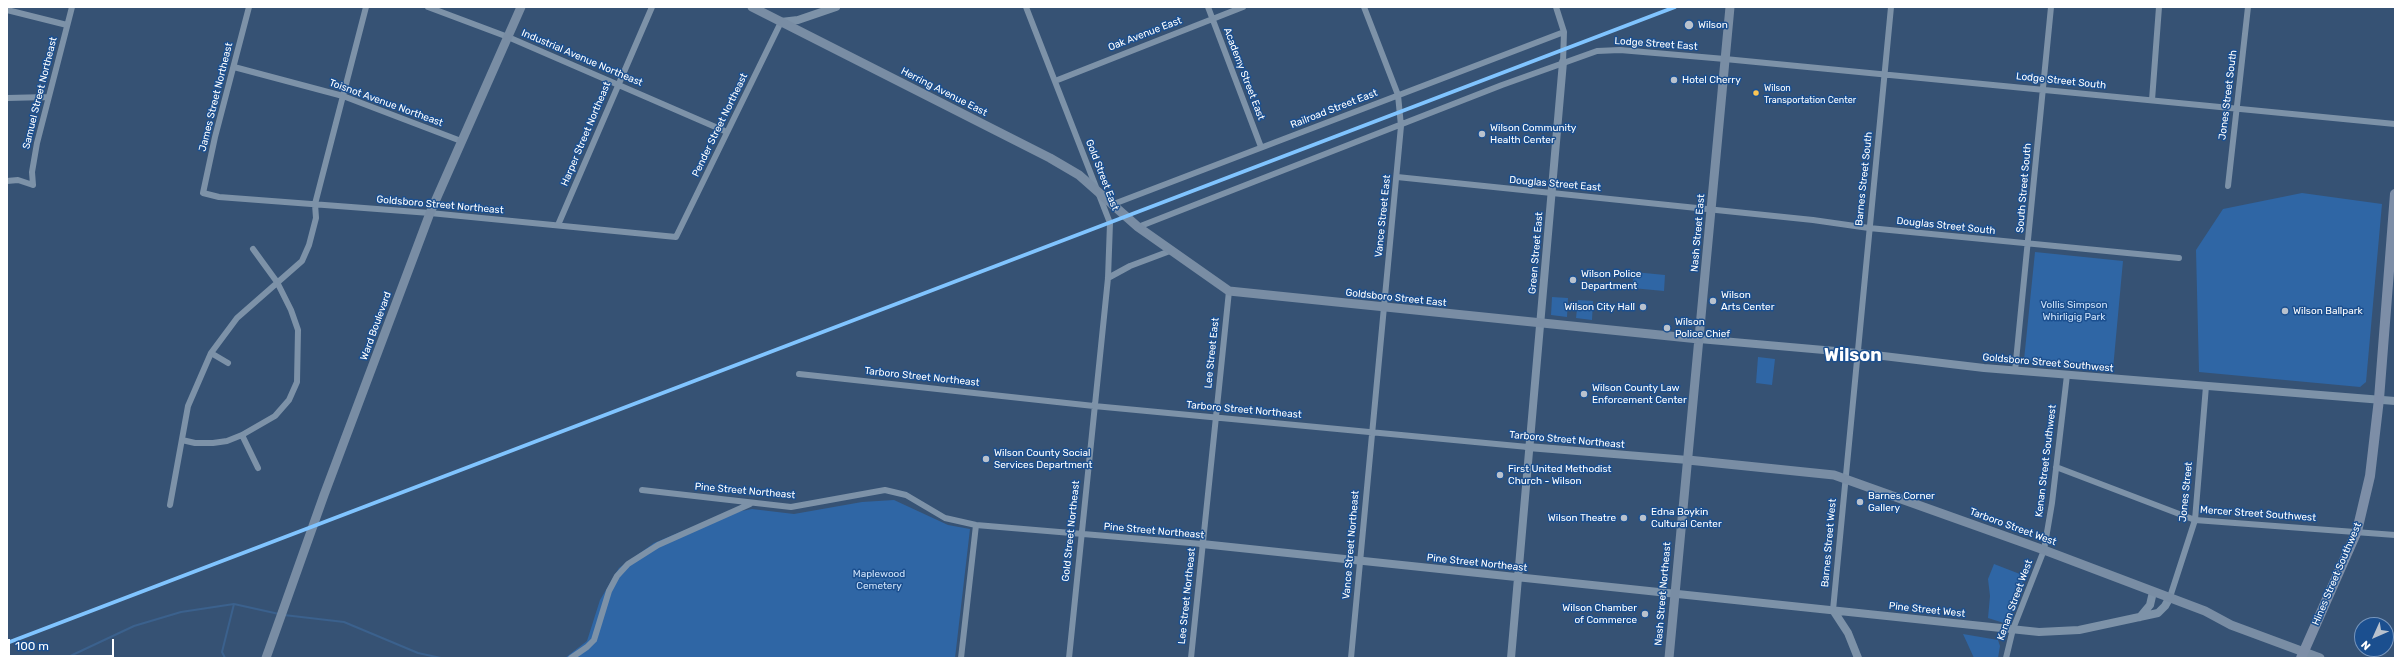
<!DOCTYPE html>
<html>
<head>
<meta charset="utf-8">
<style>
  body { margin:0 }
  #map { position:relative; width:2402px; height:665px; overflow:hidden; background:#365274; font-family:Rubik,sans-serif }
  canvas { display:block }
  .frame { position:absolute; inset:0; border:8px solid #fff; pointer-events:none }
  .north { position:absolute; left:2354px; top:617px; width:40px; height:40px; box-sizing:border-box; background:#1b4f8f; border:1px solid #7695bc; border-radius:50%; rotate:225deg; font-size:11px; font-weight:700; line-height:16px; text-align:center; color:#fff }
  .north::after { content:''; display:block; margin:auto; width:14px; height:18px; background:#b9c2ce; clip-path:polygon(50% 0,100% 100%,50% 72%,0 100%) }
  .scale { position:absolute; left:8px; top:639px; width:106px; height:18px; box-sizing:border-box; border:2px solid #fff; border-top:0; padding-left:5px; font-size:12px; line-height:14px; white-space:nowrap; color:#fff; -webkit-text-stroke:3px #1b4f8f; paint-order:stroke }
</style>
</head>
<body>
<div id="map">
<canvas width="2402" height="665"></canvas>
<div class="frame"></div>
<div class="north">N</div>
<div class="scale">100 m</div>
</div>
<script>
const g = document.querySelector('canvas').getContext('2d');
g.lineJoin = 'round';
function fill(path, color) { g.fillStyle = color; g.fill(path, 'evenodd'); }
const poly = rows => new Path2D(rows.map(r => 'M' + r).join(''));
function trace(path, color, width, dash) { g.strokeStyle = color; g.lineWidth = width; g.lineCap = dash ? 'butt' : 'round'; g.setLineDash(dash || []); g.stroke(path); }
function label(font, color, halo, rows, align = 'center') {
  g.font = font + ' Rubik,sans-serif'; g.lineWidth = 3; g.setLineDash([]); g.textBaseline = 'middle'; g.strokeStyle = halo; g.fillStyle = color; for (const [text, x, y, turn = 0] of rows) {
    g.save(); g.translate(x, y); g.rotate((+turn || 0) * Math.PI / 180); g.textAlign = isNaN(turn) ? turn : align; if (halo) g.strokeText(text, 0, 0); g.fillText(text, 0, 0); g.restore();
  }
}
const green = poly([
  [2302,193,2382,204,2366,382,2360,387,2199,372,2196,250,2223,209],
  [2035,252,2123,261,2113,369,2024,360],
  [1634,272,1665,275,1664,291,1632,288],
  [1552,297,1568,298,1567,317,1551,315],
  [1578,300,1593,301,1592,320,1576,318],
  [1758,357,1775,359,1772,385,1756,383],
  [894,500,948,525,970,529,955,658,565,658,587,641,600,600,619,568,654,543,721,515,752,509,794,514,862,502],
  [1994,564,2025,576,2007,624,1988,618,1990,596,1988,579],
  [1963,634,1998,640,2000,646,1998,658,1974,658]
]);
const stream = poly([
  [284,615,344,622,418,653,441,658],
  [66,658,134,626,181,612,234,604,279,614],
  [225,658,222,652,234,604]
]);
const minor = poly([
  [249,7,215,137,203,193,219,197,430,213,676,237,781,22],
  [428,7,508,37,727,132],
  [1026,7,1110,223,1108,278,1069,658],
  [1208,7,1261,147],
  [1556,7,1564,32,1563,62],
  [7,10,67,25],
  [234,67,343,96,461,141],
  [1055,81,1243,7],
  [7,98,48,97],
  [2152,100,2159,7],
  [1397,177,1813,220,1869,228,2179,258],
  [7,181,18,180,33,185],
  [33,185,32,172,37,143,72,7],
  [2228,186,2248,7],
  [1111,205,1564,32],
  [558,225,652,7],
  [1138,227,1502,85,1597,51,1620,50,1725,59,2395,124],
  [1108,278,1130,266,1170,251],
  [211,353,228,363],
  [2015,371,2051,7],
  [799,374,1094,406,1528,447],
  [242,435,258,468],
  [182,440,195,443,213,443,227,441,242,435,275,416,289,400,297,382,298,330,291,310,277,282,253,249],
  [2056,467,2195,520,2395,535],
  [642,490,791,507,885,490,906,495,945,518,976,525,1202,544],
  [170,505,188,406,211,353,237,318,302,261,309,245,316,218,315,204,366,7],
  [2170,597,2195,520,2206,386],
  [1833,610,1891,7],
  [571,658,587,647,594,640,609,591,617,576,628,564,658,545,750,504],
  [961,658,976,525],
  [1191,658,1229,291],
  [1351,658,1401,126,1398,95,1364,7],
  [2006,658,2013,629,2044,550,2052,503,2067,375]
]);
const tertiary = poly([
  [781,22,798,20,836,7],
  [1699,339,1858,353,1984,368,2395,401],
  [1528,447,1688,460],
  [1202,544,2039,632,2079,630,2158,613,2165,606,2170,597],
  [1833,610,1848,633,1858,658],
  [2140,617,2150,605,2153,592],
  [1511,658,1563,62]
]);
const secondary = poly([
  [752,7,1050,158,1079,175,1138,227,1229,291,1699,339],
  [1688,460,1834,475,2044,550,2205,611,2231,625,2320,658],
  [266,658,324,495,430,213,521,7],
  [1669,658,1730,7]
]);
const primary = poly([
  [2301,658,2357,531,2370,476,2379,399,2395,194]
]);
const rail1 = poly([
  [7,643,1675,7]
]);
const markers = [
  [1689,25,5,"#b9c2ce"],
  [1674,80,4,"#b9c2ce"],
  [1756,93,3.5,"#fcc553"],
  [1482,134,4,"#b9c2ce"],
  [1573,280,4,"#b9c2ce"],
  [1713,301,4,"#b9c2ce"],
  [1643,307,4,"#b9c2ce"],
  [2285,311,4,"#b9c2ce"],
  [1667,328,4,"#b9c2ce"],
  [1584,394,4,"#b9c2ce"],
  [986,459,4,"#b9c2ce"],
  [1500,475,4,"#b9c2ce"],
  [1860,502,4,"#b9c2ce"],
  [1624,518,4,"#b9c2ce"],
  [1643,518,4,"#b9c2ce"],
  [1645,614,4,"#b9c2ce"]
];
const busNames = [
  ["Wilson",1764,88],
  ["Transportation Center",1764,100]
];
const poiNames = [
  ["Wilson",1698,25],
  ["Hotel Cherry",1682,80],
  ["Wilson Community",1490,128],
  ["Health Center",1490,140],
  ["Wilson Police",1581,274],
  ["Department",1581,286],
  ["Wilson",1721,295],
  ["Arts Center",1721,307],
  ["Wilson City Hall",1635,307,"right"],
  ["Wilson Ballpark",2293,311],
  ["Wilson",1675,322],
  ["Police Chief",1675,334],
  ["Wilson County Law",1592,388],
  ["Enforcement Center",1592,400],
  ["Wilson County Social",994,453],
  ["Services Department",994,465],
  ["First United Methodist",1508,469],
  ["Church - Wilson",1508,481],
  ["Barnes Corner",1868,496],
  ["Gallery",1868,508],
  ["Edna Boykin",1651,512],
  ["Cultural Center",1651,524],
  ["Wilson Theatre",1616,518,"right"],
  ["Wilson Chamber",1637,608,"right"],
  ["of Commerce",1637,620,"right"]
];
const streetNames = [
  ["Oak Avenue East",1145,34,-21],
  ["Lodge Street East",1656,44,4],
  ["Industrial Avenue Northeast",582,58,23],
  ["Academy Street East",1244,74,69],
  ["Lodge Street South",2061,81,6],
  ["Herring Avenue East",944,92,27],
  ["Samuel Street Northeast",40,93,-76],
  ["Jones Street South",2228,95,-83],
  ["James Street Northeast",216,97,-76],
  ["Toisnot Avenue Northeast",386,103,20],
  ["Railroad Street East",1334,109,-21],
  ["Pender Street Northeast",720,125,-64],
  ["Harper Street Northeast",586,134,-67],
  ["Gold Street East",1102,175,69],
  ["Barnes Street South",1864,179,-84],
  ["Douglas Street East",1555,184,5],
  ["South Street South",2024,188,-85],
  ["Goldsboro Street Northeast",440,205,5],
  ["Vance Street East",1383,216,-84],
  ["Douglas Street South",1946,226,6],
  ["Nash Street East",1698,233,-85],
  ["Green Street East",1536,253,-85],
  ["Goldsboro Street East",1396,298,6],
  ["Ward Boulevard",376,326,-70],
  ["Lee Street East",1212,353,-84],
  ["Goldsboro Street Southwest",2048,363,5],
  ["Tarboro Street Northeast",922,377,6],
  ["Tarboro Street Northeast",1244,410,5],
  ["Tarboro Street Northeast",1567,440,5],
  ["Kenan Street Southwest",2046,461,-83],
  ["Pine Street Northeast",745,491,5],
  ["Jones Street",2186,492,-84],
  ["Mercer Street Southwest",2258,514,4],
  ["Tarboro Street West",2013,527,20],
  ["Gold Street Northeast",1071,531,-84],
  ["Pine Street Northeast",1154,531,5],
  ["Barnes Street West",1829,543,-85],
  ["Vance Street Northeast",1351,545,-85],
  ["Pine Street Northeast",1477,563,6],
  ["Hines Street Southwest",2337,574,-67],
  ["Nash Street Northeast",1663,594,-85],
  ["Lee Street Northeast",1187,596,-84],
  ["Kenan Street West",2015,600,-70],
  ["Pine Street West",1927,610,6]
];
const parkNames = [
  ["Vollis Simpson",2074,305],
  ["Whirligig Park",2074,317],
  ["Maplewood",879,574],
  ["Cemetery",879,586]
];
const townNames = [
  ["Wilson",1853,356]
];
fill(green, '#2f66a5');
trace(stream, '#3b618d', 2);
trace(minor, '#7d92a8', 6);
trace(tertiary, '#7d92a8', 8);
trace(secondary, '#798da4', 9);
trace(primary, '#7d8ea7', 10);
trace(rail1, '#80c4ff', 4);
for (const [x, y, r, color] of markers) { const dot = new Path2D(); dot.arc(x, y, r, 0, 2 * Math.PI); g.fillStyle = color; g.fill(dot); trace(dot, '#1b4f8f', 1.5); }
label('9px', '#fff', '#1b4f8f', busNames, 'left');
label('10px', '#fff', '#1b4f8f', poiNames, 'left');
label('10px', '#fff', '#1b4f8f', streetNames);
label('10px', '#cfe3fa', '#1b4f8f', parkNames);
label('bold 18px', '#fff', '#1b4f8f', townNames);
</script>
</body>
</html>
